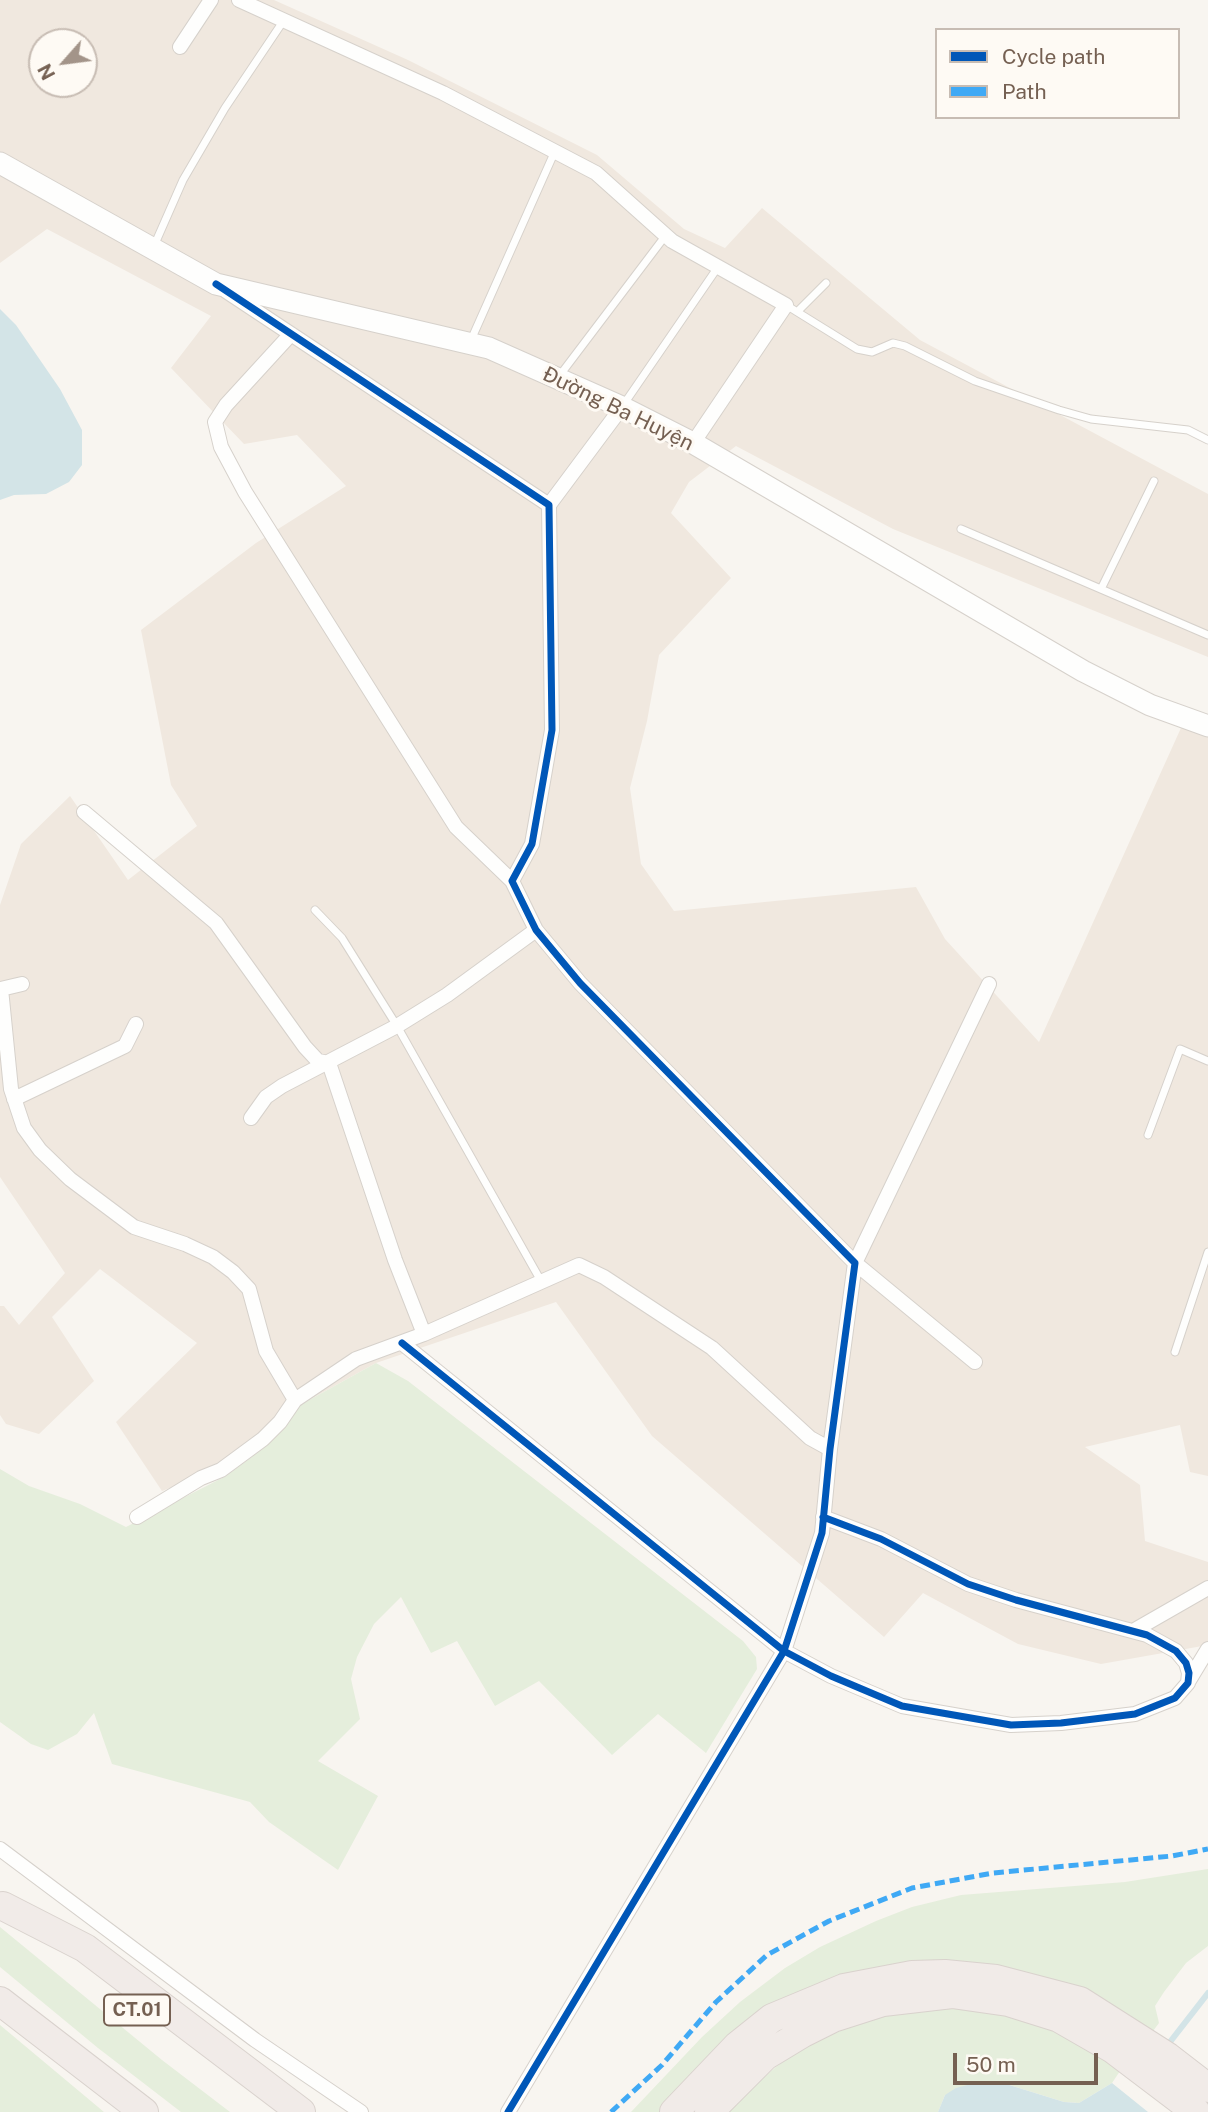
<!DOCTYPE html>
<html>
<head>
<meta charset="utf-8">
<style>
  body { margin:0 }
  #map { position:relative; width:1208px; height:2112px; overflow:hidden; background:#f8f5f0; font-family:"Public Sans",sans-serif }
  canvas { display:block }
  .legend { position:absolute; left:935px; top:28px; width:245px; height:91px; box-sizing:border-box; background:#fefaf4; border:2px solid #c7bcb3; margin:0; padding:9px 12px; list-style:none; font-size:21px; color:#756052 }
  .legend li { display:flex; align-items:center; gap:14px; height:35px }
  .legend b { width:35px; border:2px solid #c7bcb3 }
  .north { position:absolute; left:28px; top:28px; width:70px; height:70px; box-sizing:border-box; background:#fefaf4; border:2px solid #c7bcb3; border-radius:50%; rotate:242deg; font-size:19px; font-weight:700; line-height:28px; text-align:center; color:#756052 }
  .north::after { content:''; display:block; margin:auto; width:24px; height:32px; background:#a39489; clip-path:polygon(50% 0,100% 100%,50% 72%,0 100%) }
  .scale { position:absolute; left:953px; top:2053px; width:145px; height:32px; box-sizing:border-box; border:4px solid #756052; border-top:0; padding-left:9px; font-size:21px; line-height:24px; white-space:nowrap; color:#756052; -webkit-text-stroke:5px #fefaf4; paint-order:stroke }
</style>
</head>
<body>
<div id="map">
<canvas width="1208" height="2112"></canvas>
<ul class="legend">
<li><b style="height:9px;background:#0057b8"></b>Cycle path</li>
<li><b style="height:9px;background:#3fa9f5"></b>Path</li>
</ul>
<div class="north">N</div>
<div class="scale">50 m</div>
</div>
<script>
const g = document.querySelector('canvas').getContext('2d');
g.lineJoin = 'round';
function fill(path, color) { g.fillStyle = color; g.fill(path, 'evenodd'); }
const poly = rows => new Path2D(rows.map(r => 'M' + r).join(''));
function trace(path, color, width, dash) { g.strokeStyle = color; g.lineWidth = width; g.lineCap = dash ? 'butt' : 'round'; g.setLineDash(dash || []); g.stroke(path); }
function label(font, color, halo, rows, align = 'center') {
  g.font = font + ' "Public Sans",sans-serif'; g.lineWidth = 6; g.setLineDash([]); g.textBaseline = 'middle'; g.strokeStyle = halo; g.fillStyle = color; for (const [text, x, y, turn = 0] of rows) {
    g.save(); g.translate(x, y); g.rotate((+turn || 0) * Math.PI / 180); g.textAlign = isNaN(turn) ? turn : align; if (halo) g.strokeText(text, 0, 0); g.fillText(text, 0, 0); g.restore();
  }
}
const residential = poly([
  [0,0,274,0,408,60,597,155,684,229,725,248,762,208,920,340,1208,494,1208,657,893,529,736,446,689,482,671,513,731,578,659,655,647,721,630,788,641,864,674,911,916,887,945,939,1039,1042,1190,708,1208,715,1208,1476,1190,1472,1180,1425,1085,1447,1140,1485,1145,1541,1208,1562,1208,1645,1101,1664,1018,1644,923,1593,884,1637,652,1436,556,1302,376,1363,302,1404,253,1456,162,1491,116,1422,197,1343,100,1269,52,1317,94,1381,39,1434,6,1424,0,1415,0,1306,4,1306,19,1325,65,1273,0,1177,0,905,21,844,70,796,128,880,197,826,171,785,141,630,256,543,346,486,297,435,244,444,171,368,211,316,47,229,0,263],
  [42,42,84,42,84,84,42,84]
]);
const green = poly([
  [376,1363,408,1381,743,1641,756,1657,757,1669,706,1753,658,1714,612,1755,539,1681,495,1706,457,1641,431,1653,401,1597,374,1624,357,1657,351,1679,360,1719,318,1761,378,1796,338,1870,269,1822,250,1802,112,1764,94,1713,77,1734,48,1750,31,1744,0,1722,0,1469,29,1486,80,1504,126,1527,226,1476,253,1456,302,1404],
  [1208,1869,1208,1946,1186,1963,1164,1992,1155,2006,1159,2023,1150,2035,843,1978,665,2112,631,2112,702,2037,740,2002,785,1968,820,1947,876,1921,912,1907,961,1895,1125,1882],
  [0,1927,162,2060,230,2112,181,2112,98,2048,0,1967],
  [945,2008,977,2009,1001,2013,1065,2033,1120,2071,1112,2083,1079,2103,1064,2102,1003,2083,945,2095,938,2112,724,2112,777,2066,805,2047,842,2030,875,2018,914,2010],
  [0,2025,104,2112,0,2112]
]);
const water = poly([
  [0,309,16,325,60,389,82,430,82,465,69,482,46,494,14,495,0,500],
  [975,2083,1003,2083,1064,2102,1079,2103,1112,2083,1148,2112,938,2112,945,2095,956,2088]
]);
const stream = poly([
  [1170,2042,1208,1993]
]);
const lane = poly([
  [154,246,183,180,225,108,284,20],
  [786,305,857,349,872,352,893,343,905,346,975,381,1059,410,1091,419,1188,430,1208,440],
  [798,311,826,283],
  [471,340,555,151],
  [560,375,666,235],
  [624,404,718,267],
  [961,529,1208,635],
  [1101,589,1154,481],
  [315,910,342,938,397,1026,541,1281],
  [1148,1135,1180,1049,1208,1061],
  [1175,1352,1208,1252]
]);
const street = poly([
  [239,0,443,93,596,173,672,241,786,305,693,443],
  [180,47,211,0],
  [226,291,549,505,552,730,532,844,512,881,536,930,580,983,855,1263,830,1449,822,1533,784,1651,402,1343],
  [291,334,226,405,215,422,221,447,245,492,456,827,512,881],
  [549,505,622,407],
  [84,812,216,923,305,1047,318,1061,329,1063],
  [22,984,1,989,11,1089,24,1128,40,1150,70,1179,134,1227,185,1244,213,1257,233,1272,249,1289,266,1351,295,1400,280,1422,263,1439,221,1470,201,1478,137,1517],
  [329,1063,395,1260,424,1334],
  [14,1099,125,1046,136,1024],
  [251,1118,266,1097,282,1086,397,1026,447,995,536,930],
  [975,1362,855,1263,989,984],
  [295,1400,356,1359,424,1334,579,1265,604,1277,712,1348,810,1438,830,1449],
  [1133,1631,1208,1588],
  [1188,1682,1208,1649],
  [0,1849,255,2040,361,2112],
  [508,2112,784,1651,831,1676,902,1706,1011,1725,1061,1723,1135,1714,1175,1698,1188,1683,1189,1673,1186,1663,1176,1651,1147,1635,1016,1600,968,1584,881,1539,823,1517]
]);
const secondary = poly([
  [0,163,216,284,489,348,622,407,693,443,1083,671,1150,705,1208,726]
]);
const highway = poly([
  [3,1906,85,1948,301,2112],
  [0,2001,144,2112],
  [674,2112,737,2046,772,2018,844,1988,912,1975,945,1974,996,1979,1080,2001,1168,2057,1208,2088],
  [709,2112,765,2056,803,2033,833,2018,883,2002,952,1994,1008,2002,1059,2018,1113,2049,1196,2112]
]);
const quiet = poly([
  [611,2112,662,2065,716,2002,767,1955,829,1921,912,1888,993,1873,1172,1856,1208,1849]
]);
const cycleway = poly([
  [216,284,549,505,552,730,532,844,512,881,536,930,580,983,855,1263,830,1449,822,1533,784,1651,402,1343],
  [508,2112,784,1651,831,1676,902,1706,1011,1725,1061,1723,1135,1714,1175,1698,1188,1683,1189,1673,1186,1663,1176,1651,1147,1635,1016,1600,968,1584,881,1539,823,1517]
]);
const shields = [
  [137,2010,66]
];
const shieldNames = [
  ["CT.01",137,2010]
];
const streetNames = [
  ["Đường Ba Huyện",618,409,26]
];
fill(residential, '#f0e8df');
fill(green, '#e5eedc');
fill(water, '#d3e4e7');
trace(stream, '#d3e4e7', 6);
trace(lane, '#d6d1cb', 9);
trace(street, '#d6d1cb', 16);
trace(secondary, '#d6d1cb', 23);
trace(highway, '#d9d2cd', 30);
trace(lane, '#fefefd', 7);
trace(street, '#fefefd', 14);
trace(secondary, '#fefefd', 21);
trace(highway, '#f1ebe8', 28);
trace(quiet, '#3fa9f5', 5, [10, 5]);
trace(cycleway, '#0057b8', 7);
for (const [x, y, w] of shields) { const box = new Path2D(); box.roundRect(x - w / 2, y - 15.5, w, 31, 5); g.fillStyle = '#fefaf4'; g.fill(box); trace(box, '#756052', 2); }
label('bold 19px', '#756052', null, shieldNames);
label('21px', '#756052', '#fefaf4', streetNames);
</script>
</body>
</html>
